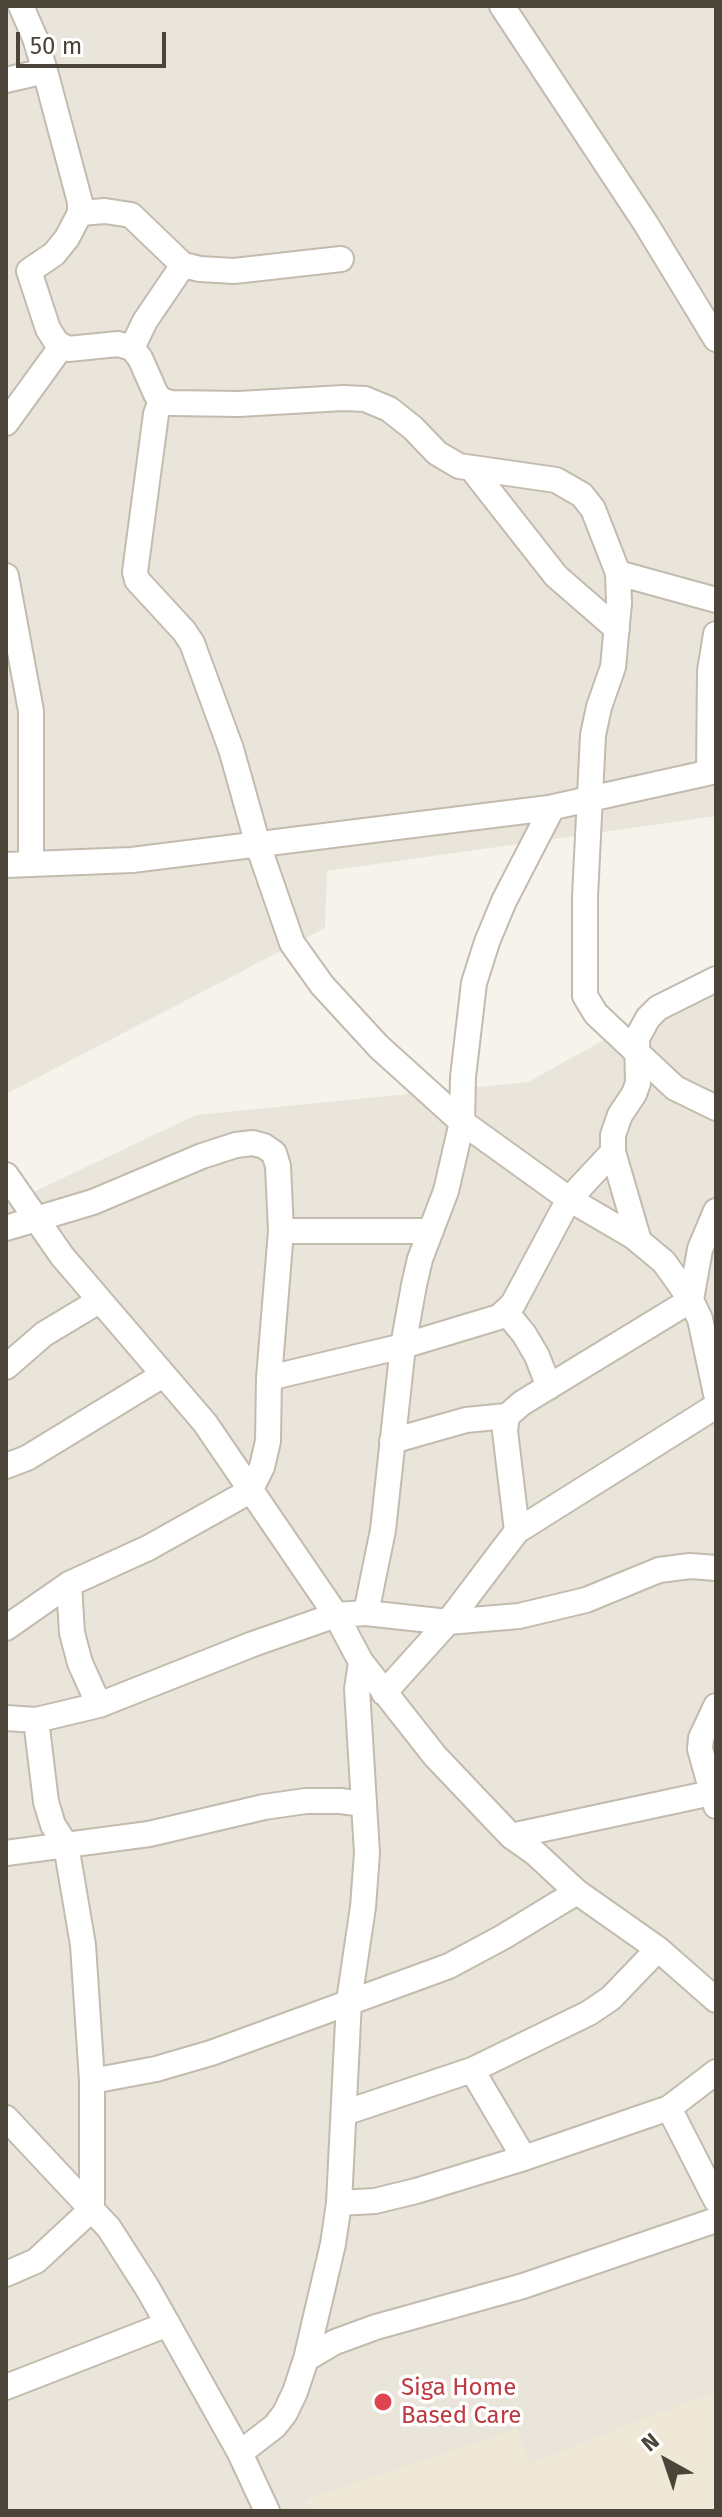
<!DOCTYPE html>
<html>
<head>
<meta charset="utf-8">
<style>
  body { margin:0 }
  #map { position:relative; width:722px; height:2517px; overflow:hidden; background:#f6f3ec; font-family:"Fira Sans",sans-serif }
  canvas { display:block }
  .frame { position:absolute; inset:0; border:8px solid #4b4439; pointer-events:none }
  .north { position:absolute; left:626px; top:2421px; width:80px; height:80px; -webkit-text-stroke:6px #fff; paint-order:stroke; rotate:320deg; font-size:22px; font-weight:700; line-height:32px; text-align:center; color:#4b4439 }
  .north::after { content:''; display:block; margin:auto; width:28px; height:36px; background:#4b4439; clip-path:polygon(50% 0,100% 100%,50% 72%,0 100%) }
  .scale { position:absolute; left:16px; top:32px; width:150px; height:36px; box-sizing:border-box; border:4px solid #4b4439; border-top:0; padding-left:10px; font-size:24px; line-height:28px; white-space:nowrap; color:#4b4439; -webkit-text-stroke:6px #fff; paint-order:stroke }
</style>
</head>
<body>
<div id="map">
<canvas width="722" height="2517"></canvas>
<div class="frame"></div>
<div class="north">N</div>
<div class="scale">50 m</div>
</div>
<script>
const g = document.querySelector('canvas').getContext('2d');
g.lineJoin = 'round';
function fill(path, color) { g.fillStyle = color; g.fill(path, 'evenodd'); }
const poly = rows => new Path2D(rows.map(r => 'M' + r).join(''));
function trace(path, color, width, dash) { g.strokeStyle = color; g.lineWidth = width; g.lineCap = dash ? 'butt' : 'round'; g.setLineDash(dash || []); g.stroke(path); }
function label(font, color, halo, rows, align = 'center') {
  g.font = font + ' "Fira Sans",sans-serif'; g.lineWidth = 7; g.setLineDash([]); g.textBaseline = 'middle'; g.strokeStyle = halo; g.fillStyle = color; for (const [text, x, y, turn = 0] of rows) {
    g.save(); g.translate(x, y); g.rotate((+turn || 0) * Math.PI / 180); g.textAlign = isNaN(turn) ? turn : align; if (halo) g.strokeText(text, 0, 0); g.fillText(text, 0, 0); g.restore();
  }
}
const residential = poly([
  [6,6,716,6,716,816,327,871,325,928,6,1094],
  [716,978,716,2511,6,2511,6,1205,196,1115,528,1082]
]);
const education = poly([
  [716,2391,716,2511,312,2511,305,2500,517,2429,528,2464]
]);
const street = poly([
  [21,6,35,38,45,71,80,202,80,213,67,238,54,254,29,271,48,329,57,343,68,349,118,344,132,348,140,358,156,394,161,400,171,403,239,404,343,398,365,399,389,409,413,428,437,453,459,466,556,480,582,495,593,509,618,573,619,603,613,667,599,707,593,735,585,897,585,996,596,1014,675,1088,716,1108],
  [502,6,646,224,716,339],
  [6,80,45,71],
  [80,213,105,211,131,215,183,265,200,269,234,271,341,259],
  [132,348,145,321,183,265],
  [161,400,156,414,135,572,137,580,184,631,192,643,231,749,258,845,292,943,322,985,379,1047,462,1122,569,1199,634,1237,664,1262,691,1300,700,1319,716,1394],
  [6,423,61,347],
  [472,469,556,576,617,629],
  [618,573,716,600],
  [6,576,31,711,31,863],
  [709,772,710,671,716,634],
  [6,865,132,860,549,808,716,771],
  [6,1175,62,1256,205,1423,336,1615,361,1662,435,1756,511,1836,535,1853,577,1892,658,1949,716,2000],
  [6,1228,93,1202,202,1156,236,1145,253,1143,264,1146,274,1153,278,1166,281,1231,269,1378,268,1441,262,1467,250,1491,148,1548,69,1584,6,1628],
  [281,1231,431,1231],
  [639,1241,613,1152,613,1135,620,1115,634,1094,638,1083,637,1038,648,1018,658,1008,716,979],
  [506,1312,524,1334,537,1356,549,1387],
  [6,1367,44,1334,99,1301],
  [269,1378,403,1346,499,1317,513,1304,569,1199,613,1152],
  [392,1441,466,1420,507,1416],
  [6,1466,27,1458,163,1375],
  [517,1531,505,1431,507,1416,522,1403,691,1300,700,1249,716,1211],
  [69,1584,72,1633,80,1663,99,1705],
  [366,1613,383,1530,403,1346,414,1285,420,1259,446,1191,462,1122,463,1077,474,983,487,942,504,901,552,808],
  [384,1693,448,1622,517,1531,716,1406],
  [6,1718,36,1720,99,1705,253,1644,336,1615,366,1613,448,1622,519,1616,586,1600,659,1570,690,1566,716,1568],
  [716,1806,700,1749,701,1738,716,1706],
  [511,1836,716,1792],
  [6,1853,149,1834,264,1807,306,1801,340,1801,364,1804],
  [472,2070,524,2158],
  [92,2081,156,2069,211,2053,449,1966,503,1937,577,1892],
  [669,2108,716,2200],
  [344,2113,472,2070,589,2013,611,1998,658,1949],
  [6,2118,109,2228,148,2289,240,2453,267,2511],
  [339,2203,375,2201,416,2191,524,2158,669,2108,716,2072],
  [6,2274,36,2261,92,2209,92,2081,83,1945,66,1845,53,1825,46,1802,36,1720],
  [306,2359,335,2342,376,2327,523,2286,716,2220],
  [6,2387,168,2324],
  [240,2453,275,2426,285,2413,295,2392,306,2359,333,2244,339,2203,349,2001,363,1907,367,1853,357,1689,361,1662]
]);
const markers = [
  [383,2402,10,"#e0444e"]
];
const healthNames = [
  ["Siga Home",401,2388],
  ["Based Care",401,2416]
];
fill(residential, '#eae5da');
fill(education, '#efe8d6');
trace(street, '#c2bbae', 28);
trace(street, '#fff', 24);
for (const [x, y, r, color] of markers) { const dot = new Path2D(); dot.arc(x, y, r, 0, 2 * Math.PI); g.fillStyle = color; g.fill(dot); trace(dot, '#fff', 3); }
label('24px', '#be3a42', '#fff', healthNames, 'left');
</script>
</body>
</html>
